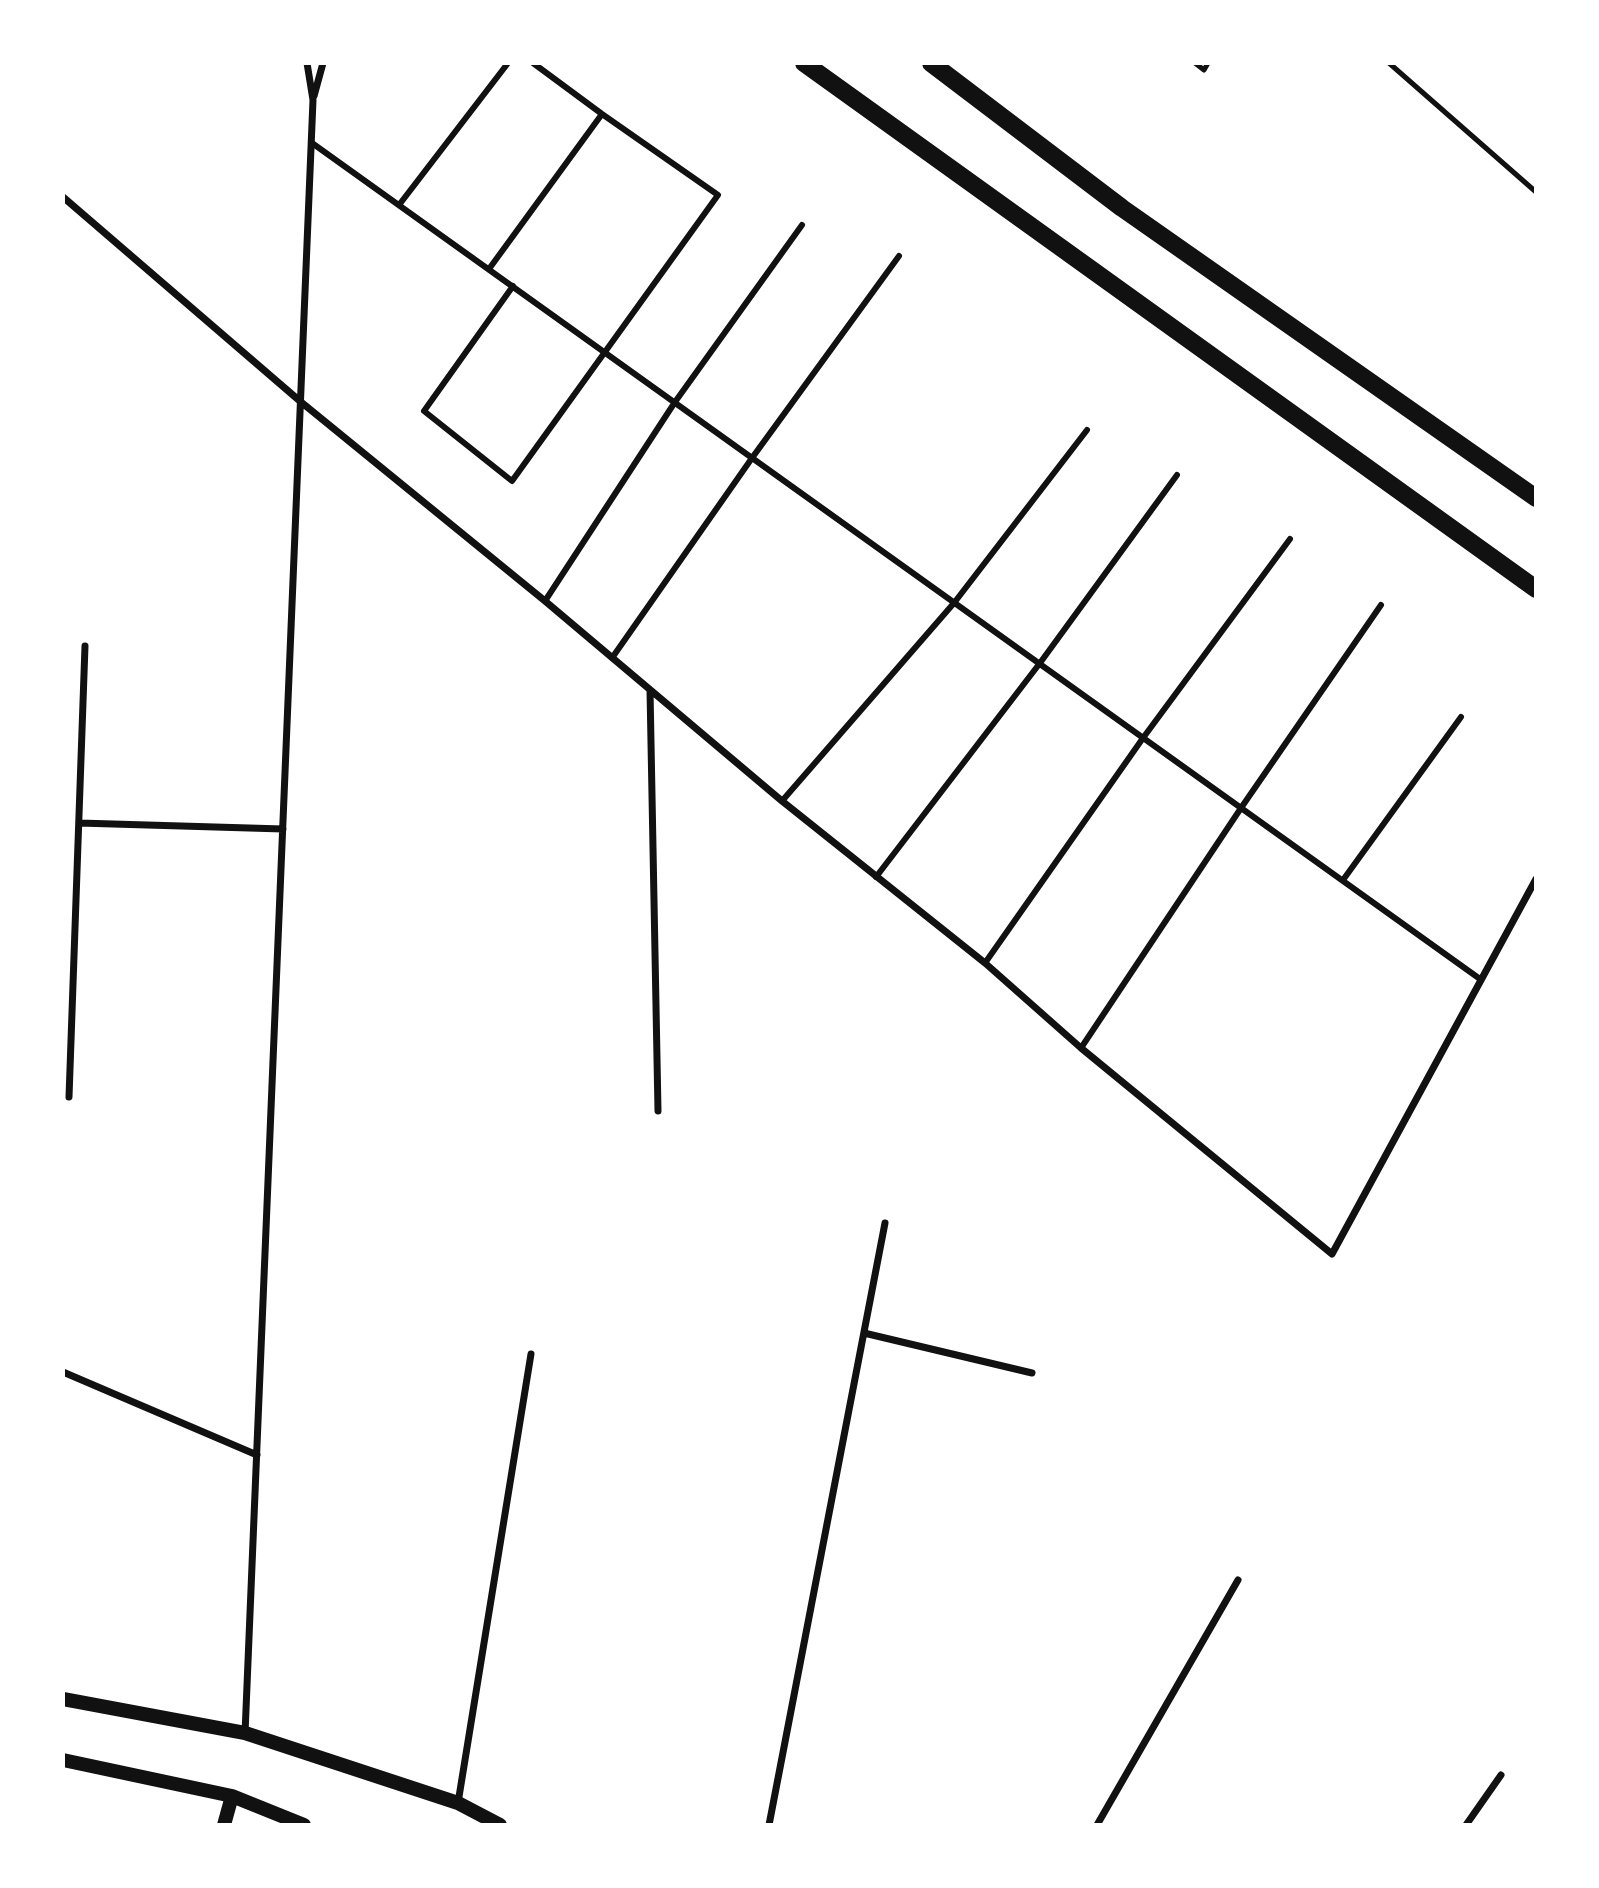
<!DOCTYPE html>
<html>
<head>
<meta charset="utf-8">
<style>
  body { margin:0 }
  #map { position:relative; width:1599px; height:1888px; overflow:hidden; background:#fff; font-family:Merriweather,serif }
  canvas { display:block }
  .frame { position:absolute; inset:0; border:65px solid #fff; pointer-events:none }
</style>
</head>
<body>
<div id="map">
<canvas width="1599" height="1888"></canvas>
<div class="frame"></div>
</div>
<script>
const g = document.querySelector('canvas').getContext('2d');
g.lineJoin = 'round';
const poly = rows => new Path2D(rows.map(r => 'M' + r).join(''));
function trace(path, color, width, dash) { g.strokeStyle = color; g.lineWidth = width; g.lineCap = dash ? 'butt' : 'round'; g.setLineDash(dash || []); g.stroke(path); }
const service = poly([
  [1195,63,1204,70,1208,63],
  [1389,63,1536,192]
]);
const pedestrian = poly([
  [312,143,1480,979],
  [399,205,508,63],
  [489,269,602,114],
  [513,286,424,411,512,481,718,195,602,114,533,63],
  [545,601,675,402,802,225],
  [612,658,752,458,899,256],
  [782,801,954,603,1087,430],
  [876,877,1040,663,1177,475],
  [1343,880,1461,717],
  [985,963,1143,738,1290,539],
  [1081,1048,1241,808,1381,605]
]);
const minor = poly([
  [314,96,323,63],
  [63,197,301,402,545,601,782,801,985,963,1081,1048,1332,1254,1536,879],
  [650,690,658,1111],
  [79,823,283,829],
  [69,1097,85,646],
  [864,1333,1032,1373],
  [63,1372,257,1455],
  [245,1733,313,100,307,63],
  [458,1803,531,1354],
  [769,1825,885,1223],
  [1097,1825,1238,1580],
  [1466,1825,1501,1775]
]);
const secondary = poly([
  [63,1699,245,1733,458,1803,500,1825],
  [63,1760,232,1796,304,1825],
  [224,1825,232,1796]
]);
const primary = poly([
  [804,63,1536,589],
  [931,63,1122,208,1536,498]
]);
trace(service, '#111', 5);
trace(pedestrian, '#111', 6);
trace(minor, '#111', 7);
trace(secondary, '#111', 14);
trace(primary, '#111', 18);
</script>
</body>
</html>
